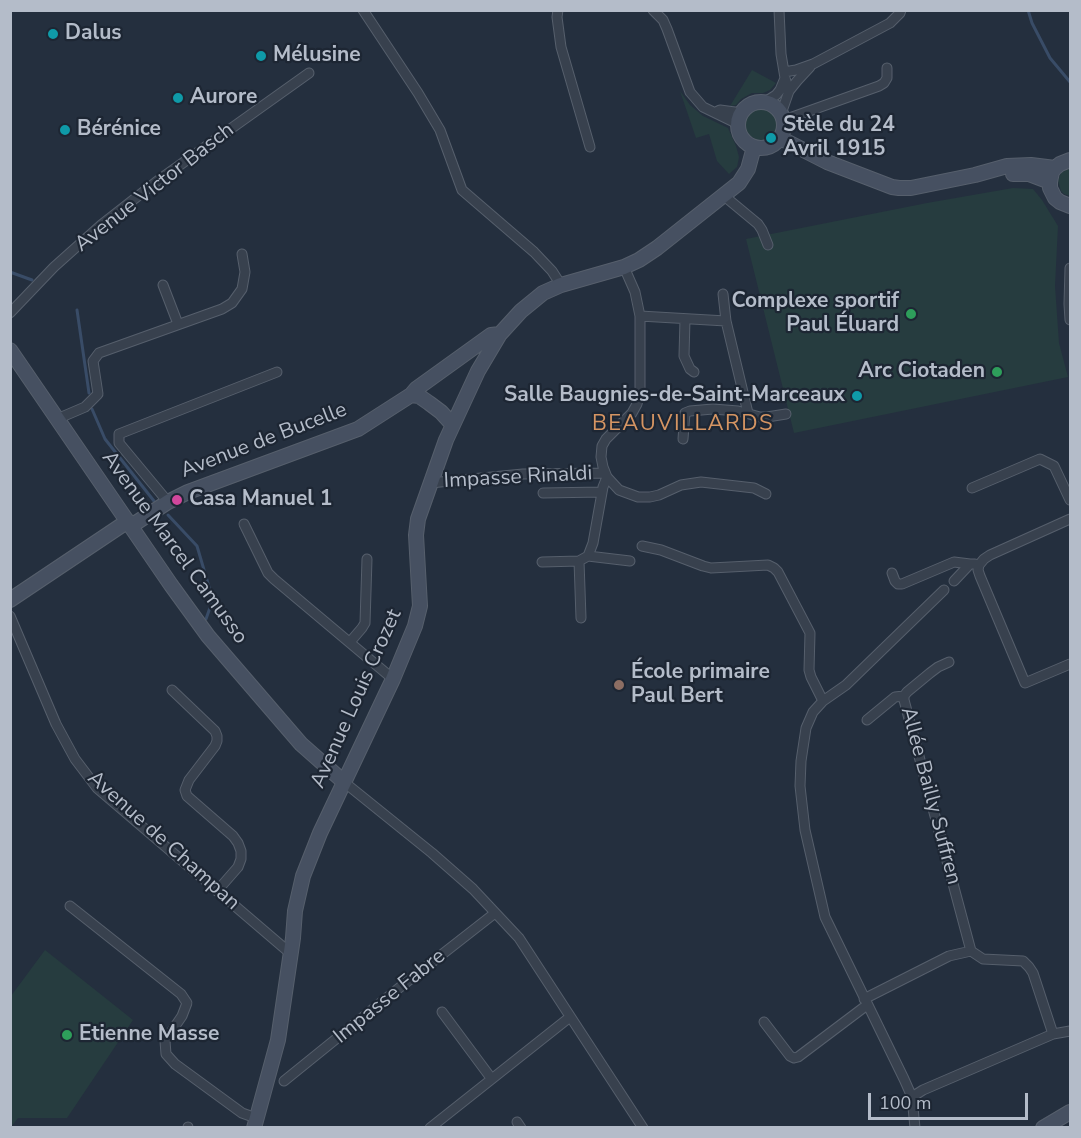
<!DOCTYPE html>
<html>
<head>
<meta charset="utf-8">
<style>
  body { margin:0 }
  #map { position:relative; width:1081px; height:1138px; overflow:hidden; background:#242f3e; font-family:"Nunito Sans",sans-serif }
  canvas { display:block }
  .frame { position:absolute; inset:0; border:12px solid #b4bcc9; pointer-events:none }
  .scale { position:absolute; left:868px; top:1093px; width:160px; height:27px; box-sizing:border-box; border:3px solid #b4bcc9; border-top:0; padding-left:8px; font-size:18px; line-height:21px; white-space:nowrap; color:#b4bcc9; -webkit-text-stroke:4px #1d2633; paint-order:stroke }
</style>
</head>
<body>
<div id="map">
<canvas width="1081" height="1138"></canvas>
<div class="frame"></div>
<div class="scale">100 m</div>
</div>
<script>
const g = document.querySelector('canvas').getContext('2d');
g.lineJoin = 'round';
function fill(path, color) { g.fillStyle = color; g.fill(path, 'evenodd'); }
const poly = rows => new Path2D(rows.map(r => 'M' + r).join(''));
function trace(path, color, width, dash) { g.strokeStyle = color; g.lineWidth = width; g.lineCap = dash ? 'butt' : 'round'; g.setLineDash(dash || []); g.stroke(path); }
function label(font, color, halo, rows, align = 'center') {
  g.font = font + ' "Nunito Sans",sans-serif'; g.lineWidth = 4.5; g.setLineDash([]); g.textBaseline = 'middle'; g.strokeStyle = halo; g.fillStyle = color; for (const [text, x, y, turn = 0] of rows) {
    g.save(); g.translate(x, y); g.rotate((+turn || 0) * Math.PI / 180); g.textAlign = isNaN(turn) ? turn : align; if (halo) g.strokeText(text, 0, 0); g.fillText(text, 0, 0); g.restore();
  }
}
const green = poly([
  [752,70,776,83,770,90,763,93,752,93,741,99,736,105,730,106],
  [680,91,690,105,703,116,728,128,736,146,739,157,737,167,729,174,717,161,709,134,696,138],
  '745 124a16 16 0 1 1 32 0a16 16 0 1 1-32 0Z',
  [1070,168,1070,196,1064,194,1061,191,1058,181,1061,173],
  [1013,188,1033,189,1042,200,1058,226,1055,286,1059,343,1068,377,794,433,746,239,927,203],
  [45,950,133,1020,67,1118,18,1118,11,1127,11,996]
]);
const stream = poly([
  [1028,10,1032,23,1050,58,1070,82],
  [10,272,32,280],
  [77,310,89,393],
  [92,409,105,439,154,501],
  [168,515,197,546,209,587,212,602,206,619]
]);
const street = poly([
  [363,10,418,93,440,130,462,190,534,252,552,271,561,285],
  [558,10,557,17,561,47,590,147],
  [653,10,663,20,667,29,690,92,703,107,738,124],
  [779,10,781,54,785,78,789,91,781,114],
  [784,72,796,70,813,64,890,23,900,13,901,10],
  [789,91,797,81,810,67],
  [765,102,776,95,780,90,785,78],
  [716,112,720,110,742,113],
  [784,120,879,86,884,83,887,78,887,68],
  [723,195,758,224,762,230,768,245],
  [624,267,635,292,640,316,640,394,637,404,632,413,606,439,602,446,601,457,603,467,607,477,619,490,638,497,650,497,659,495,681,485,701,482,754,488,766,494],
  [1070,268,1069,304,1070,320],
  [163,285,178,324],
  [723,294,726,321],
  [10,313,54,267,101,225,156,182,309,73],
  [640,316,726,321,748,413],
  [685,319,684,356,690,369,694,372],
  [57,419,85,407,98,394,93,361,99,353,222,309,232,303,242,289,245,272,242,254],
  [683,439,685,413,690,411,713,409,738,411,760,417,767,417,786,414],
  [430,483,523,474,605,473],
  [972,488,1040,459,1054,466,1070,500],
  [543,493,602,492],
  [168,502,119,443,119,434,277,372],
  [1070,519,990,555,984,559,979,565,978,570,980,576,1025,683,1070,664],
  [244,524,268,573,274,579,393,679],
  [642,546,661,550,703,566,711,568,768,565,774,568,778,572,810,633,809,670,811,677,823,701],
  [588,556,630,561],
  [579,561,581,618],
  [542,562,579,561,588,556,593,543,603,487,607,477],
  [892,573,895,581,898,584,902,584,954,562,970,564],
  [954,581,970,564,975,564],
  [10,616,56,724,75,759,97,788,290,953],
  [350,642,362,628,365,623,367,559],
  [949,662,938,667,930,673,907,692,904,696,904,700,971,951],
  [172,690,215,731,217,736,217,741,215,746,189,780,185,790,187,796,233,836,238,843,241,851,241,859,238,867,217,891],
  [867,720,895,697,904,696],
  [344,782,432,853,473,889,519,938,643,1128],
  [70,906,181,994,187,1003,182,1016,165,1041,166,1054,175,1064,242,1113,256,1118],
  [864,999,949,956,971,951,983,959,1023,961,1029,967,1033,973,1053,1034],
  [442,1012,491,1078],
  [764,1022,790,1056,794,1058,798,1057,867,1005],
  [284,1081,399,988,495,913],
  [912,1097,923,1090,1053,1034,1070,1031],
  [517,1122,521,1128],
  [188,1127,188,1128],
  [430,1128,570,1017],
  [915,1128,912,1097,904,1079,825,917,805,830,800,786,801,761,806,728,813,712,823,701,846,685,944,590]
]);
const secondary = poly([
  '738 125a23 23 0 1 1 46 0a23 23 0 1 1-46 0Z',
  [780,138,827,162,892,187,899,188,911,188,975,175,1007,166,1031,165,1055,168],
  [1070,160,1060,164,1055,168,1052,172,1050,182,1050,188,1055,198,1060,202,1070,206],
  [1013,174,1029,174,1050,182],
  [10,350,171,585,208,636,301,744,344,782],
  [411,395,419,396,429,403,441,412,452,424],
  [131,526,168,502,188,492,358,429,411,395,416,389,491,335,500,334],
  [10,600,128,521],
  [254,1128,278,1040,293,938,295,911,303,876,320,833,393,679,415,626,420,606,416,535,418,519,446,440,478,371,500,334,521,311,543,293,561,285,624,267,639,260,657,248,739,183,748,169,754,147],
  [1043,1128,1070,1112]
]);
const markers = [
  [53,34,6,"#0f9aa8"],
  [261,56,6,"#0f9aa8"],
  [178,98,6,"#0f9aa8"],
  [65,130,6,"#0f9aa8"],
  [771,138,6,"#0f9aa8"],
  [911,314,6,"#2e9e5b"],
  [997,372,6,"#2e9e5b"],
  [857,396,6,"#0f9aa8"],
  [177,500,6,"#d1479c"],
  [619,685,6,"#8d6e63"],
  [67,1035,6,"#2e9e5b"]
];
const poiNames = [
  ["Dalus",65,34],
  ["Mélusine",273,56],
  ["Aurore",190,98],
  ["Stèle du 24",783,126],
  ["Avril 1915",783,150],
  ["Bérénice",77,130],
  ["Complexe sportif",899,302,"right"],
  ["Paul Éluard",899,326,"right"],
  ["Arc Ciotaden",985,372,"right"],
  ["Salle Baugnies-de-Saint-Marceaux",845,396,"right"],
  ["Casa Manuel 1",189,500],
  ["École primaire",631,673],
  ["Paul Bert",631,697],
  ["Etienne Masse",79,1035]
];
const streetNames = [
  ["Avenue Victor Basch",155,188,-38],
  ["Avenue de Bucelle",264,441,-21],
  ["Impasse Rinaldi",518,478,-3],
  ["Avenue Marcel Camusso",174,548,54],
  ["Avenue Louis Crozet",357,699,-66],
  ["Allée Bailly Suffren",930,796,75],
  ["Avenue de Champan",163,841,42],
  ["Impasse Fabre",390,997,-39]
];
const neighbourhoodNames = [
  ["BEAUVILLARDS",683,425]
];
fill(green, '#263c3f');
trace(stream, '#394c67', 3);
trace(street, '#565f6c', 11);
trace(secondary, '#565f6c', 16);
trace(street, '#38414e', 9);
trace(secondary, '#465061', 14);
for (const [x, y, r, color] of markers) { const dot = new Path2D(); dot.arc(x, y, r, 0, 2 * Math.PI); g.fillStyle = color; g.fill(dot); trace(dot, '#1d2633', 2); }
label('bold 21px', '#b4bcc9', '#1d2633', poiNames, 'left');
label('21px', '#b4bcc9', '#1d2633', streetNames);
g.letterSpacing = '1.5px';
label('22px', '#d59563', '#1d2633', neighbourhoodNames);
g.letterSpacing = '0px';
</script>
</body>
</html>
